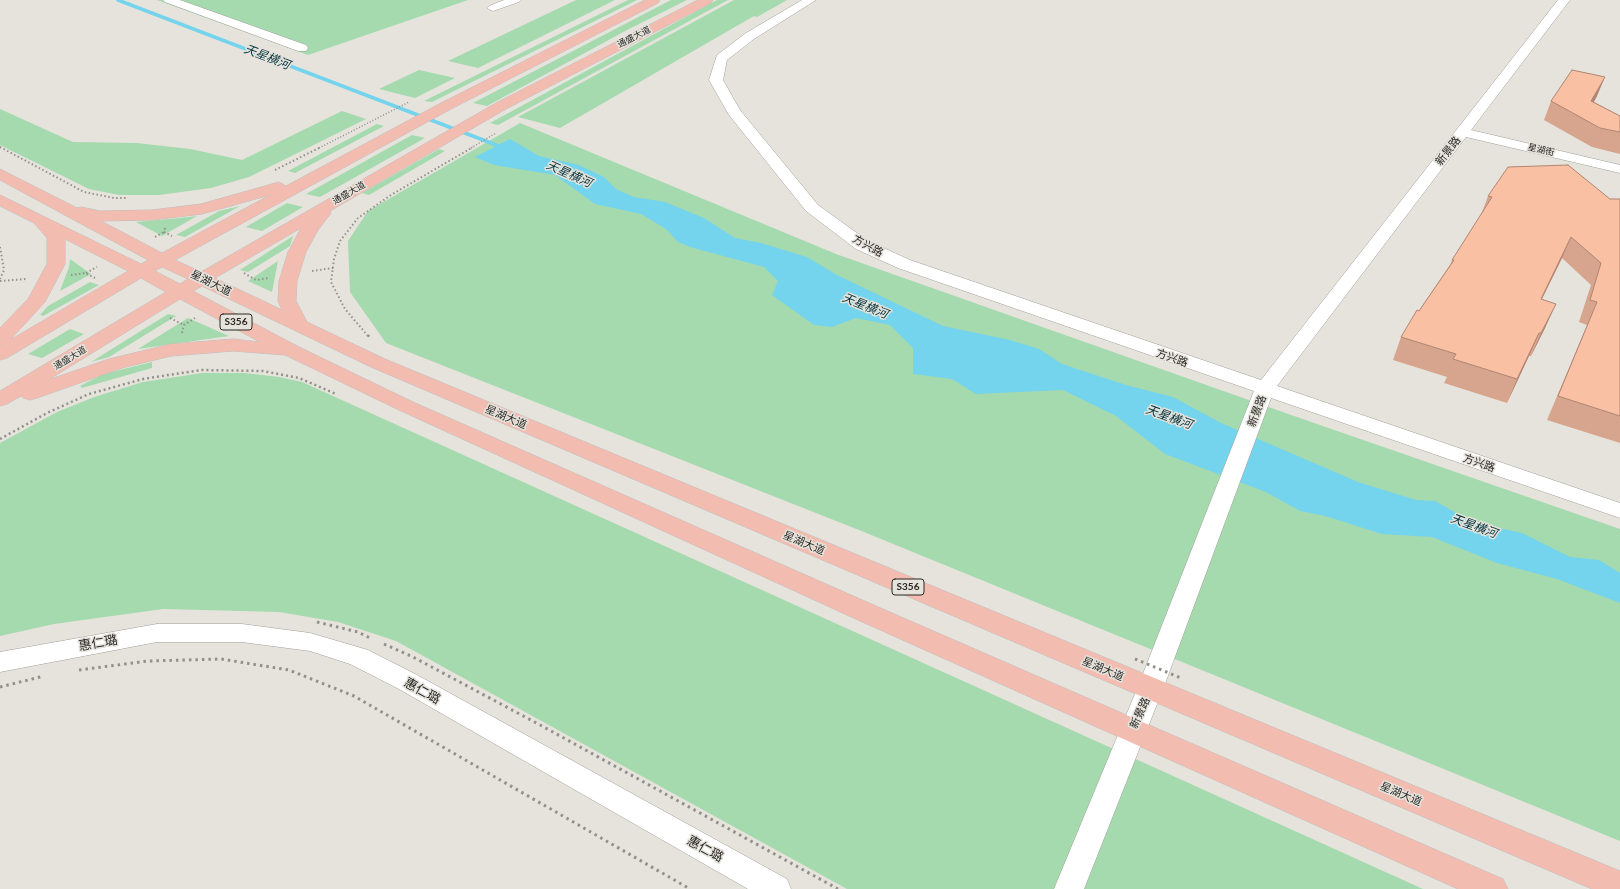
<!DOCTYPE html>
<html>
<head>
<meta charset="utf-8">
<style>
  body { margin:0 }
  canvas { display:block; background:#e5e3dc }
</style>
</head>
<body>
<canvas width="1620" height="889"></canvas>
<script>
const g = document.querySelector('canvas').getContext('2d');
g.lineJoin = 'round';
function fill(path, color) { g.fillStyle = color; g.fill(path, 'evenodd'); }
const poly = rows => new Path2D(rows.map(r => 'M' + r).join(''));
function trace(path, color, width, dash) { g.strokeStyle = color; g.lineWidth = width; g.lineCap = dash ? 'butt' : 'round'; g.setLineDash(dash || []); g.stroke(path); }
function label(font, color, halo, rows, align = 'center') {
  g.font = font + ' Lato,"Noto Sans SC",sans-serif'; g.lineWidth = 3; g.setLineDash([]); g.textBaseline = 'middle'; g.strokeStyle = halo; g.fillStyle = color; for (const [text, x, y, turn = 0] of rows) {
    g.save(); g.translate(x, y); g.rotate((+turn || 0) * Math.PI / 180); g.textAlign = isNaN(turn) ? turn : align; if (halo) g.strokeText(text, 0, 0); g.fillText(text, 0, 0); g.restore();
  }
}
const green = poly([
  [157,0,468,0,308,55],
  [576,0,615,0,478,68,448,61],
  [628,0,637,0,432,102,424,101],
  [671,0,687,0,629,29,487,106,473,103],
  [717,0,728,0,498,125,490,123],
  [734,0,787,0,757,17,754,16,560,128,518,117],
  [419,70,455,78,415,98,379,89],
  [0,109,73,142,137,143,190,149,242,160,342,111,366,119,249,177,211,188,159,195,119,195,89,189,0,145],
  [520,123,836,254,1294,416,1620,529,1620,841,859,530,386,343,350,292,348,241,368,211],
  [377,124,384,126,295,173,288,171],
  [412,135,425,138,320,197,306,194],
  [439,149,445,151,369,195,362,193],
  [287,203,303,207,262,231,246,227],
  [240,206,185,237,176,235,219,211],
  [197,216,162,236,136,222,180,218],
  [293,236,290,246,248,272,240,270],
  [70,259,91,274,60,291,69,267],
  [278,261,272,292,248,281],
  [90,282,99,285,43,316,40,315,48,306],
  [168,314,176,316,109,357,91,362],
  [188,318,229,336,138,349],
  [70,329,84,334,42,358,28,354],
  [152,362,152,368,82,388,80,386,103,374],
  [202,373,245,373,279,377,302,382,1423,889,847,889,396,641,338,622,279,612,163,609,54,624,0,636,0,443,57,412,94,397,143,382]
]);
const water = poly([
  [510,139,539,156,579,165,604,177,616,189,634,197,665,202,704,218,735,238,761,243,807,257,837,275,943,326,1010,340,1039,349,1062,364,1126,385,1173,397,1221,423,1358,482,1416,500,1435,501,1472,522,1522,533,1570,557,1599,560,1620,573,1620,603,1557,579,1497,563,1432,537,1382,534,1325,516,1300,511,1266,492,1165,454,1116,416,1063,390,976,394,952,379,913,374,913,348,890,325,856,318,832,327,814,325,772,295,778,281,764,267,690,247,678,242,666,229,641,214,595,204,555,175,494,165,475,157]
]);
const streamFar1 = poly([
  [118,0,504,148]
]);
const stream = poly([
  [501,147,505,148]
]);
const pathFar3 = poly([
  [319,148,409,102],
  [471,148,496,133]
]);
const pathFar2 = poly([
  [0,147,84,192,114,198,126,198],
  [275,170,321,147],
  [165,228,164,232,172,236],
  [155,237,164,232],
  [0,247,4,270,0,279],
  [312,271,333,268],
  [86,273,97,267],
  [244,273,256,280,269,278],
  [71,275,85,273,95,278],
  [0,281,26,279],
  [170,318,184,325],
  [182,333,184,325,195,318],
  [368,336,345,309,331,282,334,259,340,241,358,218,391,195,473,147]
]);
const pathFar1 = poly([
  [368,335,370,338],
  [0,439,47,413,89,394,143,379,202,370,263,371,299,378,336,394]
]);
const path = poly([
  [317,622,358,632,370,638],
  [384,644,413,657,542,726,838,889],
  [79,670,148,661,221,659,289,670,354,696,690,889],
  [0,687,44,676]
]);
const minor = poly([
  [163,0,180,0,306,45,308,48,306,51,298,51,165,2,163,0],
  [504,0,521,0,519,2,493,11,487,8,489,6,504,0],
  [802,0,816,0,754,39,727,60,723,80,740,110,818,205,868,241,910,260,1261,380,1558,0,1570,0,1471,130,1620,165,1620,173,1466,137,1277,386,1620,503,1620,518,1271,398,1163,689,1084,889,1054,889,1137,689,1254,391,898,268,856,249,806,211,729,115,709,80,717,55,746,33,802,0],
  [157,624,242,624,310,633,368,650,417,675,787,879,791,889,748,889,399,689,350,664,310,651,242,642,157,642,0,672,0,652,157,624]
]);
const major = poly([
  [645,0,660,0,658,3,451,109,175,260,201,272,496,103,698,0,713,0,711,3,506,109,330,211,331,213,318,230,306,252,297,281,296,301,307,322,385,359,1620,871,1620,889,1592,889,371,367,202,286,193,291,299,347,413,402,876,606,1503,879,1508,889,1458,889,858,620,399,410,285,355,233,351,171,356,122,368,37,398,30,400,23,398,21,396,7,404,0,406,0,391,166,292,141,278,7,358,0,360,0,346,2,344,0,345,0,328,28,299,47,264,47,238,34,223,0,206,0,195,141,264,148,260,0,180,0,169,77,208,81,207,100,211,152,210,201,204,279,182,286,186,441,103,645,0],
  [270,195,162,253,101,221,152,220,202,214,270,195],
  [301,228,288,252,279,281,278,301,282,310,215,278,301,228],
  [65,239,128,271,10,340,45,302,65,264,65,239],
  [162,267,188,279,180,284,155,271,162,267],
  [180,299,260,342,233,339,171,344,109,359,48,380,180,299]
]);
const pathBridge = poly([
  [1135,659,1181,678]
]);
const wall = poly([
  [1597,96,1594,102,1620,116,1620,154,1592,147,1544,120,1551,101],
  [1488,196,1620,199,1620,443,1547,420,1587,325,1579,322,1591,285,1562,258,1542,299,1546,326,1531,356,1529,356,1507,403,1444,383,1447,377,1393,360,1401,337,1450,265,1452,260,1481,215]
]);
const shadedWall = poly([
  [1605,77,1597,96,1583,120,1591,101],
  [1571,237,1562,258,1531,321,1541,299],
  [1556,304,1546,326,1531,356,1541,333],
  [1539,333,1529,356,1507,403,1517,379]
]);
const building = poly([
  [1572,70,1605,77,1591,101,1620,116,1620,132,1600,128,1551,101,1572,70],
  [1568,165,1610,199,1620,199,1620,416,1558,396,1597,302,1590,300,1601,263,1571,237,1541,299,1556,304,1541,333,1539,333,1517,379,1453,359,1456,354,1401,337,1417,310,1419,311,1454,260,1452,260,1492,197,1488,196,1508,167,1568,165]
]);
const farStreetnames = [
  ["通盛大道",634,37,-27],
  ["星湖街",1541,150,13],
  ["通盛大道",349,193,-30],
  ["通盛大道",70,358,-31]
];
const shields = [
  [236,322,32],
  [908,587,32]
];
const shieldNames = [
  ["S356",236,322],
  ["S356",908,587]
];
const streetNames = [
  ["新景路",1448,151,-52],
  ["方兴路",868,246,29],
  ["星湖大道",211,283,26],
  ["方兴路",1172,358,19],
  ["新景路",1257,411,-69],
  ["星湖大道",506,417,23],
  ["方兴路",1479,463,19],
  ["星湖大道",804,543,23],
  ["星湖大道",1103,669,23],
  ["新景路",1140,713,-66],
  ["星湖大道",1401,794,23]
];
const waterNames = [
  ["天星横河",267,57,21],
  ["天星横河",569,174,24],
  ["天星横河",865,306,22],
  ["天星横河",1169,417,20],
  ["天星横河",1474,526,20]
];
const nearStreetnames = [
  ["惠仁璐",98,643,-10],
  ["惠仁璐",422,691,29],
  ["惠仁璐",705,849,29]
];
fill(green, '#a5daae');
fill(water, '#74d3ed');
trace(streamFar1, '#74d3ed', 3.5);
trace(stream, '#74d3ed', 4.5);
trace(minor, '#a2a09a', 1);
trace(major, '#bfbebe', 1);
trace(pathFar3, '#92908b', 1.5, [1, 2]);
trace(pathFar2, '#92908b', 2, [1.5, 2.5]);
trace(pathFar1, '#92908b', 2.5, [2, 3]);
trace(path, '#92908b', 3, [2.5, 4]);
fill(minor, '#fff');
fill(major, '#f3bcb0');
trace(pathBridge, '#92908b', 3, [2.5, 4]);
fill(wall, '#d7a58d');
fill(shadedWall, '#af8673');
fill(building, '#fac0a4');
trace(building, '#af8673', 1);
label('9px', '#292825', '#e5e3dc', farStreetnames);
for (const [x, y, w] of shields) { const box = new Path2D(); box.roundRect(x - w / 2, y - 8, w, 16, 3); g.fillStyle = '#e5e3dc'; g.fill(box); trace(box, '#292825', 1); }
label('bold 10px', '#292825', null, shieldNames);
label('11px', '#292825', '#e5e3dc', streetNames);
label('italic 12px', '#05343f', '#e5e3dc', waterNames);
label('13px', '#292825', '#e5e3dc', nearStreetnames);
</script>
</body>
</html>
